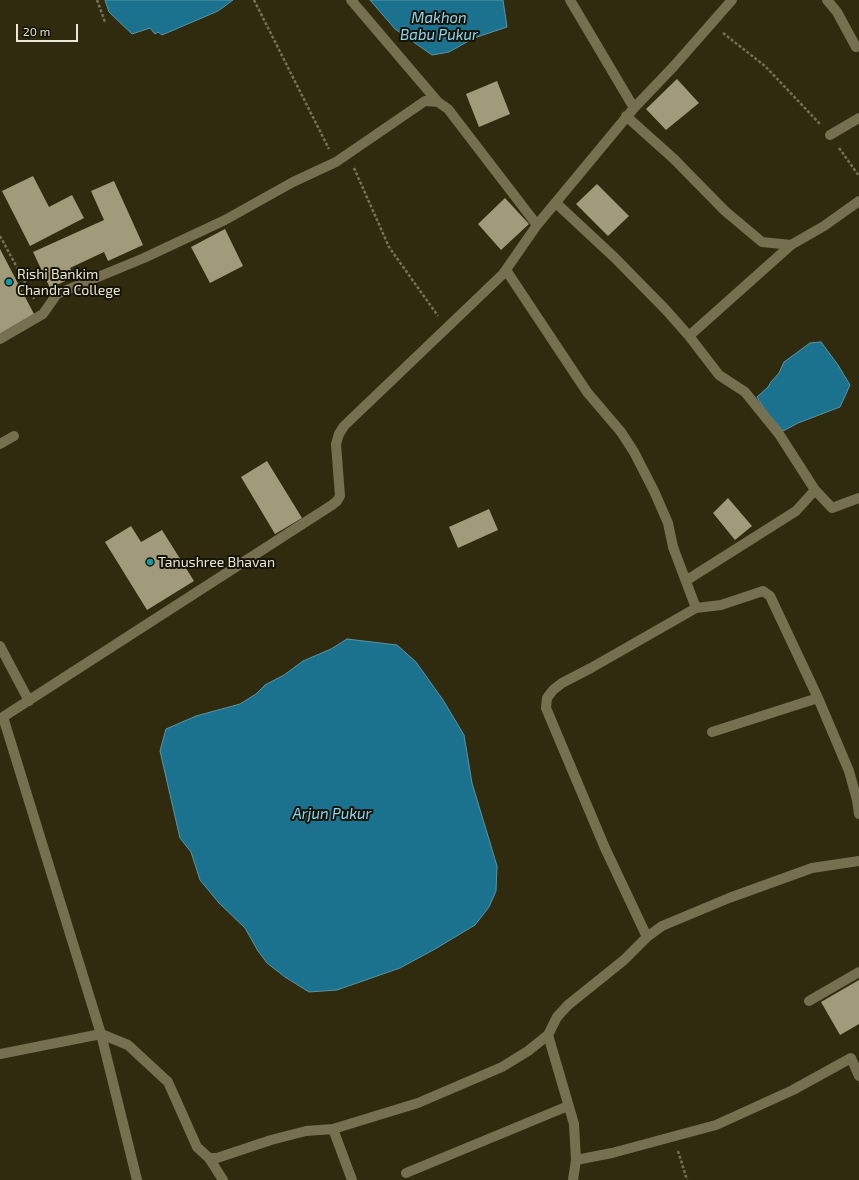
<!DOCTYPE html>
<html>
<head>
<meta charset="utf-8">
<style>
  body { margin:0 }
  #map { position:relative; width:859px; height:1180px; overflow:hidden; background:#302b0e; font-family:"Exo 2",sans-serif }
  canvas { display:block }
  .scale { position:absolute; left:16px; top:24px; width:62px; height:18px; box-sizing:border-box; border:2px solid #eae7d7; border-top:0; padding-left:5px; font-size:12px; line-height:14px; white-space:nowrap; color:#eae7d7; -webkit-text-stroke:3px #161307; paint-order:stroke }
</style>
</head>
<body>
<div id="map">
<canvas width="859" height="1180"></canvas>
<div class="scale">20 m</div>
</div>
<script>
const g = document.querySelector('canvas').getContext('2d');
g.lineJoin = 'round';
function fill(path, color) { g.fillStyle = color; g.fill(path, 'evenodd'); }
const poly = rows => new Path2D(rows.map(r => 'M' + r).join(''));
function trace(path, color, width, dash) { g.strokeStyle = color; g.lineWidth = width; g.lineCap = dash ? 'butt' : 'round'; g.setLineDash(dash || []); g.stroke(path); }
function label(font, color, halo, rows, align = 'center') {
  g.font = font + ' "Exo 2",sans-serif'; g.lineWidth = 4; g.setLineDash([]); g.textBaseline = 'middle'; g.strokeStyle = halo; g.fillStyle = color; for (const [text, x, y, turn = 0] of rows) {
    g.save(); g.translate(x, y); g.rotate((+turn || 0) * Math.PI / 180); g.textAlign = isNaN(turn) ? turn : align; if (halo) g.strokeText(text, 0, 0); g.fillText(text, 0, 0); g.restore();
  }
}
const water = poly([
  [105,0,233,0,218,11,162,35,158,32,155,34,150,28,132,34,109,12,105,0],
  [370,0,503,0,507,27,474,38,449,52,432,55,395,29,370,0],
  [821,342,838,365,850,385,840,407,798,423,783,431,767,413,757,397,768,387,771,382,779,373,784,362,810,343,821,342],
  [347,639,397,645,416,662,443,700,464,735,472,783,497,866,496,891,489,907,475,925,435,949,400,968,337,990,309,992,285,977,267,963,258,951,245,928,219,903,200,880,191,852,180,838,160,751,166,729,196,716,240,704,256,694,265,685,284,675,303,661,331,649,347,639]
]);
const building = poly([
  [677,79,699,103,666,130,646,109],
  [497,81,510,114,479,127,466,94],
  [33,176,49,207,72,195,84,218,30,246,2,191],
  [114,181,143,245,108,261,104,252,70,268,74,277,50,288,33,252,104,220,91,191],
  [597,184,629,216,608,236,576,204],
  [505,198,529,224,501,250,478,224],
  [225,229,243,266,210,283,191,247],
  [0,249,34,314,0,334],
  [267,461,302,518,275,534,241,477],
  [728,498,752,526,735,540,713,513],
  [489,509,498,530,458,548,449,527],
  [131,526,141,542,162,530,194,581,147,610,105,542],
  [859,980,859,1024,840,1035,821,1002]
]);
const path = poly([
  [97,0,105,22],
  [254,0,329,149],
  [723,33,765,66,820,124],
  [839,148,859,176],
  [354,168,389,247,438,316],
  [0,236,34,299],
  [678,1151,687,1180]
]);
const minor = poly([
  [351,0,438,102],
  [827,0,837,12,856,47],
  [634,108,674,66,732,0],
  [626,116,674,159,725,211,762,242,791,245,824,226,859,201],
  [830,135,859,118],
  [556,203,615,258,666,310,689,336],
  [506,270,587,392,621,432,634,452,654,491,668,523,673,547,696,608,591,668,562,683,553,690,547,698,546,708,605,848,647,937],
  [0,339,43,314,57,294,144,258,225,220,293,182,336,162,425,101,438,102,448,109,537,225],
  [0,444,14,436],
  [815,490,832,508,859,498],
  [687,580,796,511,815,490,779,434,745,392,719,375,689,336,791,245],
  [696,608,721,605,763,591,770,596,818,698,849,771,857,800,859,814],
  [0,646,29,701],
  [712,732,818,698],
  [809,1001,859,972],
  [548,1035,574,1124,576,1160,573,1180],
  [0,1054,101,1034,128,1045,168,1082,197,1147,209,1158,217,1158,271,1140,306,1131,333,1129,418,1103,502,1067,528,1051,548,1035,557,1017,568,1005,624,960,647,937,662,926,729,898,812,868,859,861],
  [333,1129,352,1180],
  [209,1158,223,1180],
  [576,1160,612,1153,716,1125,793,1090,851,1058,859,1076],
  [406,1173,568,1106],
  [137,1180,101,1034,3,717,332,505,337,501,340,496,336,444,339,434,344,426,503,274,537,225,634,108,570,0]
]);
const markers = [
  [9,282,4,"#0f9aa8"],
  [150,562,4,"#0f9aa8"]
];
const poiNames = [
  ["Rishi Bankim",17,274],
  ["Chandra College",17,290],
  ["Tanushree Bhavan",158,562]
];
const waterNames = [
  ["Makhon",439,18],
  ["Babu Pukur",439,35],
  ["Arjun Pukur",332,814]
];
fill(water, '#1b728f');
trace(water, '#5995a5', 1);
fill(building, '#a19a7b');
trace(path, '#757159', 2.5, [3, 2]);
trace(minor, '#767051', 10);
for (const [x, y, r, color] of markers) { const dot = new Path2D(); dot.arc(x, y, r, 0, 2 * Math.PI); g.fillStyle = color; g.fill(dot); trace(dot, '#161307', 1.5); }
label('14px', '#eae7d7', '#161307', poiNames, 'left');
label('italic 15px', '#8bd6f3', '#161307', waterNames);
</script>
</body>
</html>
